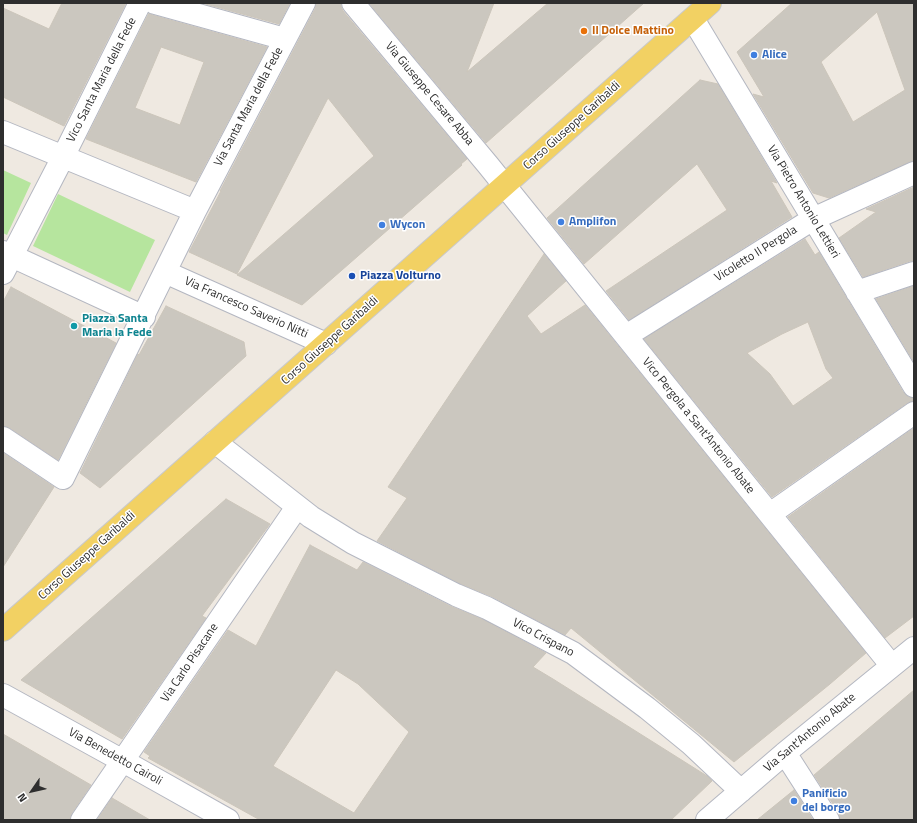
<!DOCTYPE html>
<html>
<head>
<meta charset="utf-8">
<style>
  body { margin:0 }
  #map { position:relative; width:917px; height:823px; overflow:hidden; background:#efe9e1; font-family:"Titillium Web",sans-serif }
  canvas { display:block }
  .frame { position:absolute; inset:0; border:4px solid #2e2e2e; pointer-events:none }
  .north { position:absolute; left:12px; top:771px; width:40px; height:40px; -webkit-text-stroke:3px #fff; paint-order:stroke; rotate:236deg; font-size:11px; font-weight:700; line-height:16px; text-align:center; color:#2e2e2e }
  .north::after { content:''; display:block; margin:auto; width:14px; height:18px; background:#2e2e2e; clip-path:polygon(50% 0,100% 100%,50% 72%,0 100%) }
</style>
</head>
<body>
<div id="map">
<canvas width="917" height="823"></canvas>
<div class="frame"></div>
<div class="north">N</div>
</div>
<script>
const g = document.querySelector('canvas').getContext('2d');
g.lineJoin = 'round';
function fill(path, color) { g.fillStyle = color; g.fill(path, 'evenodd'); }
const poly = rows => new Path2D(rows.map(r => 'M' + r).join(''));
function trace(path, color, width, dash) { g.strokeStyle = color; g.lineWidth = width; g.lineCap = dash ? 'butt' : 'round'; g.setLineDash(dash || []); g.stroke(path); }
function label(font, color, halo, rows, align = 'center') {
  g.font = font + ' "Titillium Web",sans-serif'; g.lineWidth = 3; g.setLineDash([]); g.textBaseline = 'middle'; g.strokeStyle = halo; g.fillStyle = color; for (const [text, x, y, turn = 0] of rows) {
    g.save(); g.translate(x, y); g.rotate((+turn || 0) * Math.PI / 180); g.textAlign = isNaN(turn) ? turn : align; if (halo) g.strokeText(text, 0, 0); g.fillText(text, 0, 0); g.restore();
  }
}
const green = poly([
  [3,170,31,183,7,235,3,233],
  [58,194,155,240,130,292,33,246]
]);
const building = poly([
  [62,3,126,3,64,126,3,97,3,8,49,29,62,3],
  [202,3,290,3,279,24,202,3],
  [316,3,341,3,341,6,343,11,467,159,461,164,462,165,302,305,237,275,374,156,328,98,237,274,189,252,221,191,220,191,315,9,316,3],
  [369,3,494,3,467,72,548,3,644,3,486,143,369,3],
  [792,3,914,3,914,161,909,162,829,198,813,193,753,94,764,97,737,52,792,3],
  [877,12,905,90,853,122,821,62,877,12],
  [149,13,152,15,267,47,196,182,86,139,149,13],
  [161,47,204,62,180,125,135,108,161,47],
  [700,80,718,84,777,183,771,181,792,217,629,320,606,291,727,210,697,164,584,264,547,218,700,80],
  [914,187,914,261,910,261,863,277,839,238,876,212,866,209,914,187],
  [805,239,815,255,819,252,903,392,908,397,914,398,914,401,907,403,772,497,644,339,805,239],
  [808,322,826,369,833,378,793,406,770,374,747,353,782,334,808,322],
  [544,254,566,281,527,316,541,334,585,305,866,653,830,684,734,762,571,628,565,635,493,597,461,584,377,541,407,498,388,487,544,254],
  [914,286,914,362,876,299,914,286],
  [11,287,116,343,58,460,10,428,3,426,3,302,11,287],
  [166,306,244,342,246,356,100,488,80,473,138,354,139,355,166,306],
  [914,428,914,616,885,638,788,517,914,428],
  [3,453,54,487,3,567,3,453],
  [226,499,270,524,202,616,206,618,122,739,21,680,226,499],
  [310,545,357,570,363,562,450,606,482,619,546,653,533,667,553,679,707,776,712,781,671,820,260,820,148,758,150,756,144,752,228,630,256,646,310,545],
  [336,670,358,684,409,732,354,813,273,766,336,670],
  [914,690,914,820,840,820,839,813,814,775,914,690],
  [3,734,91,785,72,813,70,820,3,820,3,734],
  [794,790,813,820,757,820,794,790],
  [112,798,150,820,97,820,112,798]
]);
const minor = poly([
  [155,3,285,39],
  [353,3,488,165,892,666],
  [693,19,914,386],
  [3,132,195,211],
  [3,252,144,317],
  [165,272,326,344],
  [3,273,63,157,140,3],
  [857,292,914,273],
  [626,336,813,219,914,173],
  [3,438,63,478,195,211,304,3],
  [215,442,311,517,353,543,456,595,487,608,573,653,647,708,691,744,741,791],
  [770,514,914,413],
  [3,695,132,766,228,820],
  [785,753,828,820],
  [82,820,297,507],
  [707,820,785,753,914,648]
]);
const major = poly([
  [3,630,710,3]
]);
const markers = [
  [584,31,4,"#e8710a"],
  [754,55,4,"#3f7fe0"],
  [561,222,4,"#3f7fe0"],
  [382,225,4,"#3f7fe0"],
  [352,276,4,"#1a4fb4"],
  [74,326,4,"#0f9aa8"],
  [794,801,4,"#3f7fe0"]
];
const foodNames = [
  ["Il Dolce Mattino",592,31]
];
const shopNames = [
  ["Alice",762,55],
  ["Amplifon",569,222],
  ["Wycon",390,225],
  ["Panificio",802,794],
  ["del borgo",802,808]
];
const streetNames = [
  ["Vico Santa Maria della Fede",102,80,-63],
  ["Via Giuseppe Cesare Abba",429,94,50],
  ["Via Santa Maria della Fede",249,107,-62],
  ["Corso Giuseppe Garibaldi",572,126,-42],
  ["Via Pietro Antonio Lettieri",803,202,59],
  ["Vicoletto II Pergola",756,254,-32],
  ["Via Francesco Saverio Nitti",246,308,24],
  ["Corso Giuseppe Garibaldi",330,341,-42],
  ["Vico Pergola a Sant'Antonio Abate",698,426,51],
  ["Corso Giuseppe Garibaldi",87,556,-42],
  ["Vico Crispano",543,638,28],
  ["Via Carlo Pisacane",190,663,-56],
  ["Via Sant'Antonio Abate",810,733,-40],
  ["Via Benedetto Cairoli",115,757,29]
];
const transitNames = [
  ["Piazza Volturno",360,276]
];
const cultureNames = [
  ["Piazza Santa",82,319],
  ["Maria la Fede",82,333]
];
fill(green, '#b6e59e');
fill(building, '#cbc7bf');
trace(building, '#cbc5ba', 1);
trace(minor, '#b4b7c1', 24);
trace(major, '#c9c9c9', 24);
trace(minor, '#fff', 22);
trace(major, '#f2d163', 22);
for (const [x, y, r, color] of markers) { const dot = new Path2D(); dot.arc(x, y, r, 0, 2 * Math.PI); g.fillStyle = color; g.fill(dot); trace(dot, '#fff', 1.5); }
label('bold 12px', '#c56008', '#fff', foodNames, 'left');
label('bold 12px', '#366cbe', '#fff', shopNames, 'left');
label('12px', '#2e2e2e', '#fff', streetNames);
label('bold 12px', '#164399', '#fff', transitNames, 'left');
label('bold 12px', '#0d838f', '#fff', cultureNames, 'left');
</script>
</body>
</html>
